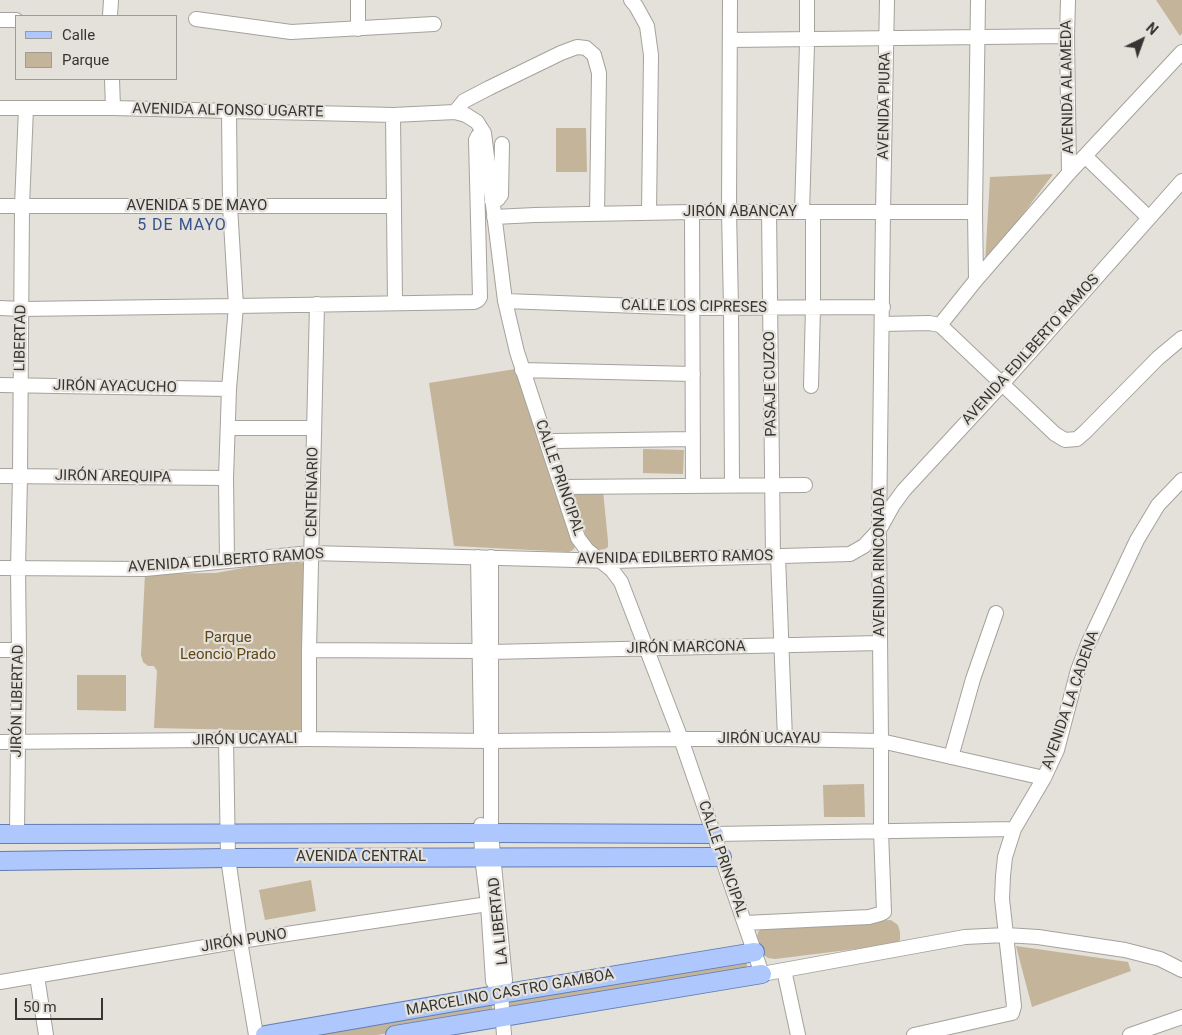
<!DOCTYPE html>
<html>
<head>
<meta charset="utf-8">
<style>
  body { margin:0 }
  #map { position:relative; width:1182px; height:1035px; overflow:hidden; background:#e4e0da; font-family:Roboto,sans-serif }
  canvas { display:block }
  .legend { position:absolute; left:15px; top:15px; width:162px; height:65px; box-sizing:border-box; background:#e4e0da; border:1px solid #9f9c97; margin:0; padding:6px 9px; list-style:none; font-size:15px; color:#373533 }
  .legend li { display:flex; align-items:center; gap:10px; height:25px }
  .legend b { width:25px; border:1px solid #9f9c97 }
  .north { position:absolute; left:1117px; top:15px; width:50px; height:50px; -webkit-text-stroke:4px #e4e0da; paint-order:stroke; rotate:42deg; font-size:14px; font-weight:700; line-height:20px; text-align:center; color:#373533 }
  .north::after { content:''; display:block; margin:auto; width:18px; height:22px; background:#373533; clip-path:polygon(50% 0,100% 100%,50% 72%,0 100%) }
  .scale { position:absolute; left:15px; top:998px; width:88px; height:22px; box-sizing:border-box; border:2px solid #373533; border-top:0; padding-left:6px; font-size:15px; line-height:18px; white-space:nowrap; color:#373533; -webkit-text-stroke:4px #e4e0da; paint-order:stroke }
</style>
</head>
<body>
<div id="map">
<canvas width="1182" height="1035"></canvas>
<ul class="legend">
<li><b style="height:6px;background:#aec8fd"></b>Calle</li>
<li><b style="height:14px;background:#c3b49a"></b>Parque</li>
</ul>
<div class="north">N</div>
<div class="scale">50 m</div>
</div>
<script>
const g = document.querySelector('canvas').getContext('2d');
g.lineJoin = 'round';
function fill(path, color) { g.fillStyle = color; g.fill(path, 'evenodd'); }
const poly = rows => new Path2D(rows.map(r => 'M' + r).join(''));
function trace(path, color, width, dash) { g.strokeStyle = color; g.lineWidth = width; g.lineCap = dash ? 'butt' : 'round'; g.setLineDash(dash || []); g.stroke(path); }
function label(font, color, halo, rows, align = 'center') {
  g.font = font + ' Roboto,sans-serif'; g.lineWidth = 4.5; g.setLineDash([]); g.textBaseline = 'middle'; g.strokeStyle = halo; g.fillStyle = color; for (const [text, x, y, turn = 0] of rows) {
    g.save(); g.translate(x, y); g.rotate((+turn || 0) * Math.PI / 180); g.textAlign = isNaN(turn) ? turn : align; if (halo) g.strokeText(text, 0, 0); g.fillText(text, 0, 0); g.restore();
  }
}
const green = poly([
  [1156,0,1182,0,1182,33,1180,36],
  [556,128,586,128,587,172,556,172],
  [1053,174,985,265,990,177],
  [515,369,576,545,573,550,569,552,454,546,429,383],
  [643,449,684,450,683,474,643,473],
  [572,491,603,491,608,541,608,547,605,549,598,550,589,546],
  [289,561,306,563,304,723,301,730,290,731,154,728,157,671,154,666,148,666,143,662,141,655,145,574,216,573,270,563],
  [77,675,126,675,126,711,77,710],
  [864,784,865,817,824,817,823,785],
  [311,880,316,911,265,920,259,890],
  [891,920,898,925,900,932,900,940,896,944,775,959,768,958,761,953,756,944,758,932,763,927,782,924],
  [1016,946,1128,962,1131,971,1032,1007],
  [747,961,747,966,744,970,509,1013,506,998],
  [491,1002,493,1012,490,1016,377,1035,284,1035]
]);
const minor = poly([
  [631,0,636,6,647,26,651,55,649,213],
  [730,0,729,211,731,308,732,485],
  [1068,0,1067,36,1069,173],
  [110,16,111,0],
  [196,19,291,32,434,24],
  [0,20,16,20],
  [358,29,358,0],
  [730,40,1067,36],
  [112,79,113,108],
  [0,108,113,108,393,115,455,112,466,115,477,122,484,133,505,301,517,352,578,538,587,550,612,570,621,582,681,739,762,974,965,937,1006,935,1038,937,1125,950,1160,959,1182,970],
  [455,112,464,101,489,88,561,53,577,47,586,48,594,55,599,73,597,214],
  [393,115,395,303],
  [1086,157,1149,218],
  [492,201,498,199,501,195,502,144],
  [0,206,394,206],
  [769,211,773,556],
  [692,212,693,486],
  [802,212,807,44,807,0],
  [494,217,535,215,692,212,975,212],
  [976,280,975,212,978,0],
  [505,301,693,308,883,307],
  [0,308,22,309,236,306,474,302,478,300,480,297,476,140,478,136,481,134],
  [882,324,929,323,940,325,1055,434,1065,440,1077,439,1085,432,1158,358,1182,338],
  [940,325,976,280,1069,173,1182,52],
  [522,370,693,374],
  [0,385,229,389],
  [811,386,813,307,813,212],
  [228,428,314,428],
  [547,442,555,441,693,439],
  [0,476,226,478],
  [562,487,805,485],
  [778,556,785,739],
  [478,557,481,733],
  [491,557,491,833,505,980,501,994,504,1035],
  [227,561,226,478,229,389,236,306,230,206,229,111],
  [0,568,145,569,311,553,613,561,850,554,864,546,879,530,893,505,904,490,1002,384,1182,181],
  [0,650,19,650],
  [309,650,480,651],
  [491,652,880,643],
  [309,739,309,650,317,304],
  [226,740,228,858,240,941,256,1035],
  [0,742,309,739,490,741,681,739,785,739,881,741,1044,778],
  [951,757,973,679,996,613],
  [481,825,482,857,488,904,493,981,501,994],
  [17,834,19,650,18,569,20,476,22,206,26,108],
  [714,834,1014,829],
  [745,923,869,917,880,914,884,912,881,831,881,741,879,530,883,212,887,0],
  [784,970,798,1035],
  [37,976,46,1035],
  [0,982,240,941,488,904],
  [914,1035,1012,1013,1014,1006,1002,899,1003,876,1005,857,1014,829,1044,778,1057,750,1078,670,1088,644,1137,540,1158,505,1182,480],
  [1130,1035,1182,1017]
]);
const major = poly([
  [0,834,491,833,714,834],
  [0,861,228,858,722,857],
  [265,1035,501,994,755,952],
  [395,1035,762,974]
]);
const streetNames = [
  ["AVENIDA ALAMEDA",1068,87,-91],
  ["AVENIDA PIURA",885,106,-89],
  ["AVENIDA ALFONSO UGARTE",228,111,1],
  ["AVENIDA 5 DE MAYO",197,206],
  ["JIRÓN ABANCAY",740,212],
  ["CALLE LOS CIPRESES",694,307,1],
  ["LIBERTAD",21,338,-89],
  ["AVENIDA EDILBERTO RAMOS",1031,350,-48],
  ["PASAJE CUZCO",771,384,-91],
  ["JIRÓN AYACUCHO",115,387,1],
  ["JIRÓN AREQUIPA",113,477,1],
  ["CALLE PRINCIPAL",559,478,71],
  ["CENTENARIO",313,492,-89],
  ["AVENIDA EDILBERTO RAMOS",675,558,-1],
  ["AVENIDA EDILBERTO RAMOS",226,561,-4],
  ["AVENIDA RINCONADA",880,562,-90],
  ["JIRÓN MARCONA",686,648,-1],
  ["AVENIDA LA CADENA",1071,700,-71],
  ["JIRÓN LIBERTAD",18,701,-89],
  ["JIRÓN UCAYAU",769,739],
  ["JIRÓN UCAYALI",245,740,-1],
  ["AVENIDA CENTRAL",361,857],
  ["CALLE PRINCIPAL",722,859,71],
  ["LA LIBERTAD",499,921,-96],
  ["JIRÓN PUNO",244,941,-9],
  ["MARCELINO CASTRO GAMBOA",510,993,-10]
];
const parkNames = [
  ["Parque",228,638],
  ["Leoncio Prado",228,655]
];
const neighbourhoodNames = [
  ["5 DE MAYO",182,226]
];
fill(green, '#c3b49a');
trace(minor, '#a5a29c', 16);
trace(major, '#617db5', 20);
trace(minor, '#fff', 14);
trace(major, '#aec8fd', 18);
label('15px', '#373533', '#e4e0da', streetNames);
label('15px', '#604714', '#e4e0da', parkNames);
g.letterSpacing = '1px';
label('16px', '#36538c', '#e4e0da', neighbourhoodNames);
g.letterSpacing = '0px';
</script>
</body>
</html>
